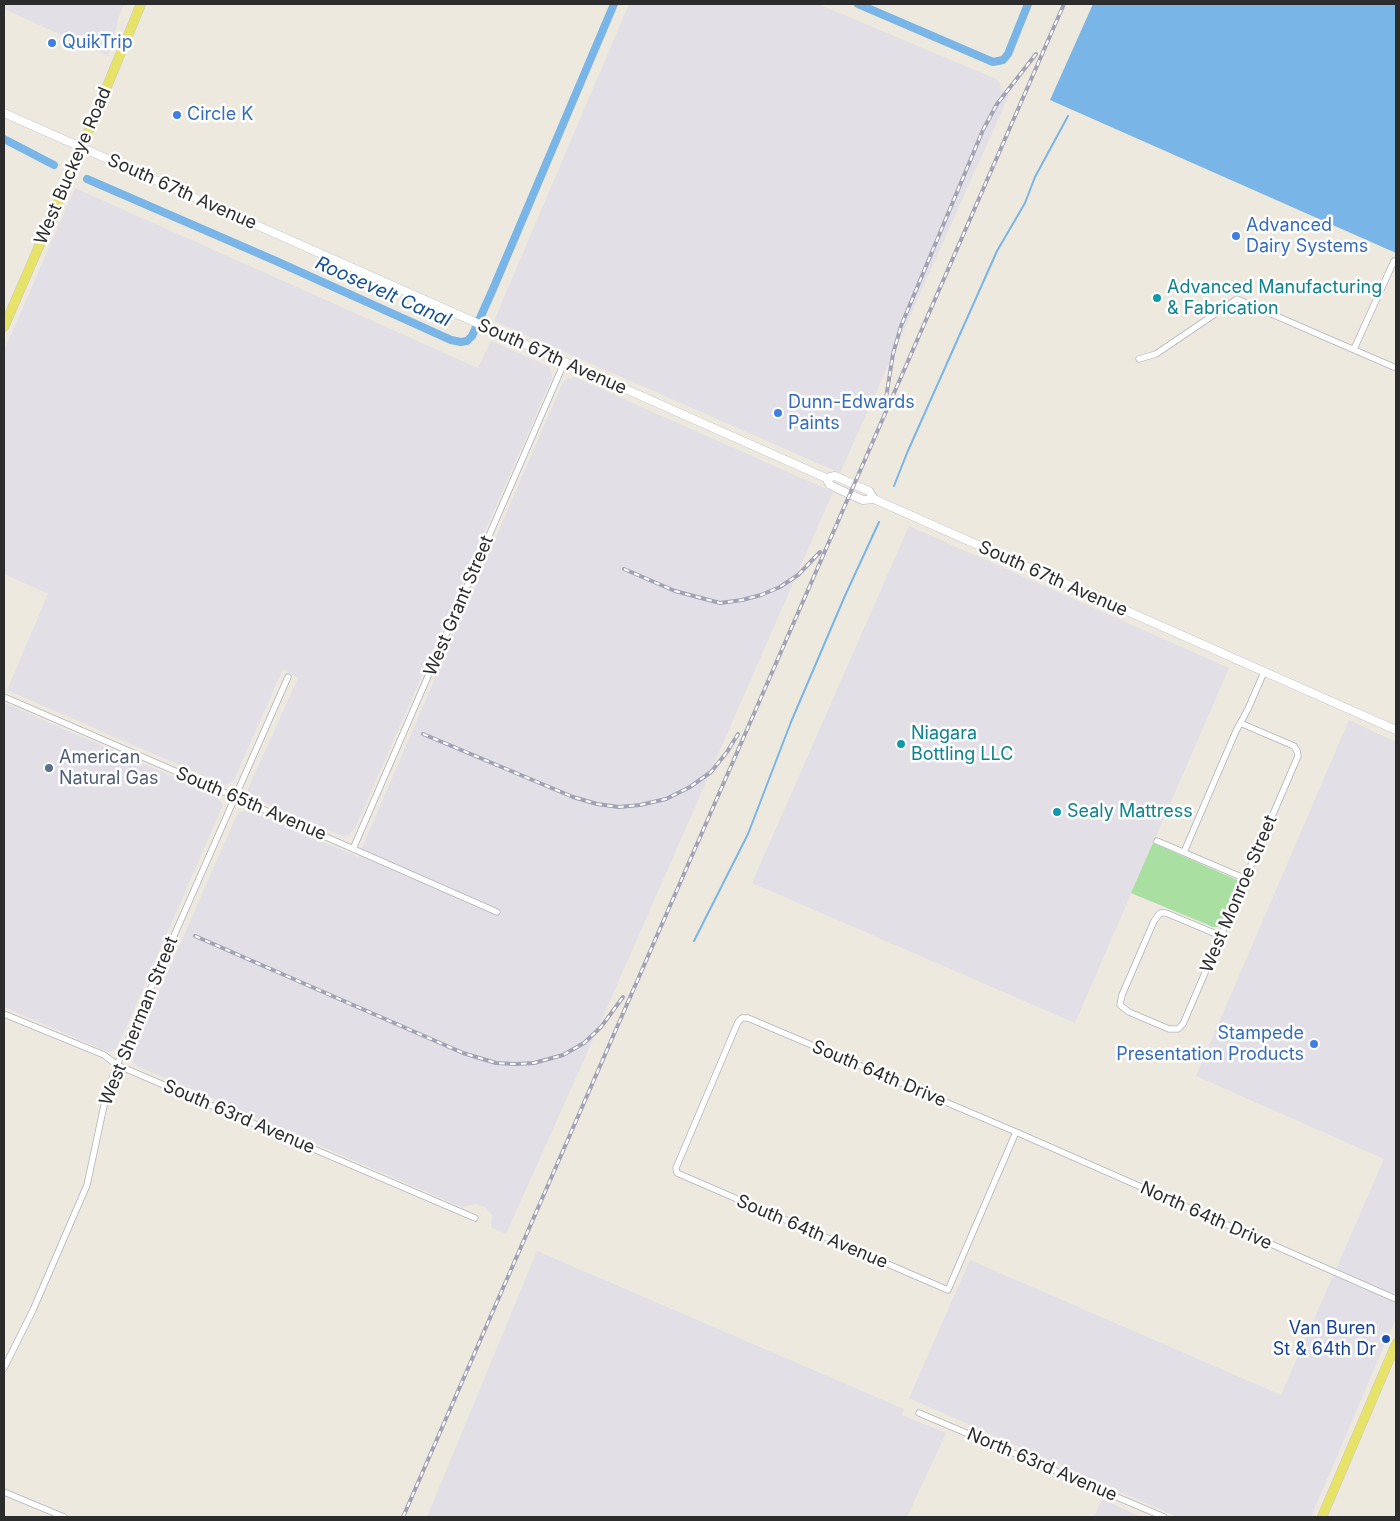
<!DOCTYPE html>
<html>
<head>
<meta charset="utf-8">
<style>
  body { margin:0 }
  #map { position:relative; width:1400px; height:1521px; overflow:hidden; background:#ede9df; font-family:Inter,sans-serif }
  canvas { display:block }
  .frame { position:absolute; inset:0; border:5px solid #2c2c2c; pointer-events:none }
</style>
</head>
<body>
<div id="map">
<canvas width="1400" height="1521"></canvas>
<div class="frame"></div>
</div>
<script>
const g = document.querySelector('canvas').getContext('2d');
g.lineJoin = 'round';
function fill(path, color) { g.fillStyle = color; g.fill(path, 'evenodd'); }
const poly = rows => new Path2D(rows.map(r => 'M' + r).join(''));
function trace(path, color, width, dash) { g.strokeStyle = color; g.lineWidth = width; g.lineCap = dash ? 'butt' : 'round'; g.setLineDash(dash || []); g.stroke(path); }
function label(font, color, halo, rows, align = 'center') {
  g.font = font + ' Inter,sans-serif'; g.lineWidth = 5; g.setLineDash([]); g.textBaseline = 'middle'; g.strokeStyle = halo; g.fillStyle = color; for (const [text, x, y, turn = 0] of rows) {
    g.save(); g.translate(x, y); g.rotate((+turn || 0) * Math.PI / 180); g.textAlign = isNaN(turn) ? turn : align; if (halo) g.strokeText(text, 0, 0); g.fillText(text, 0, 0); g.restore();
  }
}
const industrial = poly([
  [4,4,124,4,117,21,118,22,108,56,4,9],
  [629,4,818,4,994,78,999,81,1002,90,1009,95,840,473,494,321],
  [75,188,478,368,491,341,550,367,552,378,356,826,349,835,342,836,252,797,248,793,248,789,298,678,283,669,234,780,225,785,7,690,48,594,4,574,4,351],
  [574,377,833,492,599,1026,506,1234,491,1227,492,1215,485,1207,476,1204,461,1207,137,1066,133,1062,131,1056,238,812,248,810,358,857,562,384,567,379],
  [909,526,1229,668,1075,1023,752,883],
  [4,703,217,796,223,805,118,1046,114,1050,108,1052,4,1007],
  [1349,720,1396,742,1396,1318,1311,1517,1177,1517,909,1398,970,1260,1281,1395,1384,1159,1196,1076],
  [537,1251,904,1409,902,1415,946,1433,907,1517,427,1517],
  [1102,1499,1141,1517,1094,1517]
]);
const green = poly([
  [1153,843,1237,880,1237,887,1219,927,1213,927,1131,893]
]);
const water = poly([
  [1093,4,1396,4,1396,253,1050,100]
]);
const stream = poly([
  [894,486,907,453,997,251,1025,203,1035,177,1068,116],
  [694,941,748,834,791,722,844,598,879,522]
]);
const canal = poly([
  [858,4,993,62,1003,60,1008,54,1028,4],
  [4,139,54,165],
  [87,179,276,261,451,340,461,342,467,341,472,336,493,289,614,4]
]);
const minor = poly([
  [1354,349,1394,261],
  [1139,359,1156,354,1237,299,1396,368],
  [4,697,235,797,497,912],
  [1157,841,1246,879],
  [353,849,564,363],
  [1184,852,1236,731,1248,709,1264,672],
  [1221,936,1166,913,1160,913,1154,921,1122,995,1120,1005,1129,1012,1169,1029,1178,1029,1183,1024,1298,756,1297,751,1294,746,1240,723],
  [4,1014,104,1055,117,1065,475,1218],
  [1016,1132,948,1290,677,1173,676,1168,738,1022,742,1018,748,1018,1016,1132,1396,1299],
  [4,1368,33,1310,87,1185,106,1096,117,1065,288,677],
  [919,1413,1164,1517],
  [4,1492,64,1517]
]);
const secondary = poly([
  [4,113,826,478,830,485,849,494,863,500,874,499,1396,730],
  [826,478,835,476,869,491,874,499]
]);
const primary = poly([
  [4,327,82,147,141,4],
  [1322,1517,1396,1344]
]);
const rail = poly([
  [886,398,893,354,901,326,983,130,997,104,1036,54],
  [624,569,675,591,720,603,742,600,761,595,780,587,798,575,820,552],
  [423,734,573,797,597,804,619,807,640,805,666,799,690,787,711,772,727,752,738,734],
  [195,936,463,1053,496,1063,516,1064,534,1063,563,1055,584,1043,601,1027,623,997],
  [403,1517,1064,4]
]);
const markers = [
  [52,43,5,"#3f7fe0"],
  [177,115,5,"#3f7fe0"],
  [1236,236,5,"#3f7fe0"],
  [1157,298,5,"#0f9aa8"],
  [778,413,5,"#3f7fe0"],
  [901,744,5,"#0f9aa8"],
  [49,768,5,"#5c6f8a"],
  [1057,812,5,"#0f9aa8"],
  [1314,1044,5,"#3f7fe0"],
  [1386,1339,5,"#1a4fb4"]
];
const shopNames = [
  ["QuikTrip",62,43],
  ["Circle K",187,115],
  ["Advanced",1246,226],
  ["Dairy Systems",1246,247],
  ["Dunn-Edwards",788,403],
  ["Paints",788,424],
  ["Stampede",1304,1034,"right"],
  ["Presentation Products",1304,1055,"right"]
];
const streetNames = [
  ["West Buckeye Road",73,166,-67],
  ["South 67th Avenue",182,192,24],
  ["South 67th Avenue",552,357,24],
  ["South 67th Avenue",1053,579,24],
  ["West Grant Street",459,606,-67],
  ["South 65th Avenue",251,804,23],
  ["West Monroe Street",1239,894,-67],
  ["West Sherman Street",139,1021,-68],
  ["South 64th Drive",879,1074,23],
  ["South 63rd Avenue",239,1117,23],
  ["North 64th Drive",1206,1216,24],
  ["South 64th Avenue",812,1232,23],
  ["North 63rd Avenue",1042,1465,23]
];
const cultureNames = [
  ["Advanced Manufacturing",1167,288],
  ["& Fabrication",1167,309],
  ["Niagara",911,734],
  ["Bottling LLC",911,755],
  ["Sealy Mattress",1067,812]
];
const serviceNames = [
  ["American",59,758],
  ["Natural Gas",59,779]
];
const transitNames = [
  ["Van Buren",1376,1329],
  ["St & 64th Dr",1376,1350]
];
const waterNames = [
  ["Roosevelt Canal",383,292,24]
];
fill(industrial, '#e2dfe6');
fill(green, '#a9dfa0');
fill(water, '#7ab5e7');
trace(stream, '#7ab5e7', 2);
trace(canal, '#7ab5e7', 8);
trace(minor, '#b3b3be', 7);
trace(secondary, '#b3b3be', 9);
trace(primary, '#c8c8c8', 10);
trace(minor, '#fff', 5.5);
trace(secondary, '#fff', 8);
trace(primary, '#e7e369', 9);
trace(rail, '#a3a2b5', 4);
trace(rail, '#fff', 2, [5.5]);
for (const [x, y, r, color] of markers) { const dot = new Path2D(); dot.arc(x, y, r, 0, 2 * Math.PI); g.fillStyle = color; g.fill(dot); trace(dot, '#fff', 2); }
label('18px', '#366cbe', '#fff', shopNames, 'left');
label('18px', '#2c2c2c', '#fff', streetNames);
label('18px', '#0d838f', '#fff', cultureNames, 'left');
label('18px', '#4e5e75', '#fff', serviceNames, 'left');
label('18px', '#164399', '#fff', transitNames, 'right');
label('italic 19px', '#175195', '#fff', waterNames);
</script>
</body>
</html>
